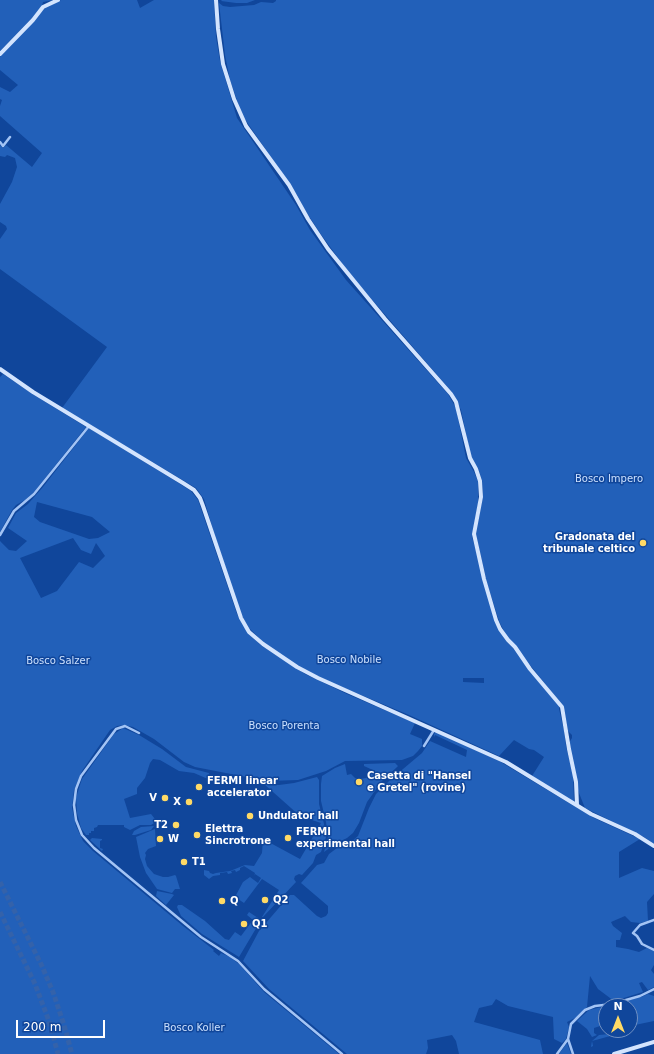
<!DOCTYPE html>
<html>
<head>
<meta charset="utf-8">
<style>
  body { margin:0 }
  #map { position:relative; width:654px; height:1054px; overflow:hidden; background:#10469b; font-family:"DejaVu Sans",sans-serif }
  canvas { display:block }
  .north { position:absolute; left:598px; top:998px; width:40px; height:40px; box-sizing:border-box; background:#10469b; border:1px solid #7090c3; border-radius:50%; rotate:0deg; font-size:11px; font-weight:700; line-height:16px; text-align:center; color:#fff }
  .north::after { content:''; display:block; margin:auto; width:14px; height:18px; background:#ffda66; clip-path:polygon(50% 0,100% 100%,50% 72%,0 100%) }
  .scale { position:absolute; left:16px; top:1020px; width:89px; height:18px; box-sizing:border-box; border:2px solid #fff; border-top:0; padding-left:5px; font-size:12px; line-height:14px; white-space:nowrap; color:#fff; -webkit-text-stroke:3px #10469b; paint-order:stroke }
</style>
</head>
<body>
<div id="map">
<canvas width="654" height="1054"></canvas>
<div class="north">N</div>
<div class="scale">200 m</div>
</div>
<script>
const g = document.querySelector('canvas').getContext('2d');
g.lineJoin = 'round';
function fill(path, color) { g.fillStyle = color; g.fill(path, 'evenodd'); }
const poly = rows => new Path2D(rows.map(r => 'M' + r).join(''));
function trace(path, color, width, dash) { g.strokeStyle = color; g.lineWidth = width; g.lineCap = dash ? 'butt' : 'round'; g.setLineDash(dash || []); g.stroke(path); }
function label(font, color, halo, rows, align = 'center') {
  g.font = font + ' "DejaVu Sans",sans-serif'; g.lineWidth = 3; g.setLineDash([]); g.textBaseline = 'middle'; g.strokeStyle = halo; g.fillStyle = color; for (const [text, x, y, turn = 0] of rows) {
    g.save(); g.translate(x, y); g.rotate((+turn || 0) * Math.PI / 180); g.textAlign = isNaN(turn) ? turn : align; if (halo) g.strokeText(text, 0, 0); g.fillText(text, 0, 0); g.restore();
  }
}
const green = poly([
  [0,0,54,0,43,2,42,6,32,18,0,51],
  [61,0,137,0,140,8,154,0,214,0,216,37,220,61,237,118,296,205,310,230,346,280,448,394,456,408,466,458,474,472,478,481,478,504,472,537,500,632,507,642,513,648,530,672,559,705,559,709,564,730,566,746,573,774,574,802,532,776,544,757,534,750,529,749,514,740,499,756,409,715,330,682,298,666,265,644,249,628,241,614,214,533,204,499,196,488,62,408,107,347,0,269,0,239,7,229,6,226,0,222,0,204,12,182,17,167,15,158,7,155,5,157,0,156,0,145,3,148,6,145,32,167,42,153,0,116,0,106,2,100,0,99,0,87,10,92,18,85,0,70,0,56,46,7],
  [463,678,484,678,484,683,463,682],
  [222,0,255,0,247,3,236,3,221,1],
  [276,0,654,0,654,844,644,837,585,808,577,788,569,743,572,738,572,735,568,731,563,706,506,635,499,621,487,583,476,534,483,496,482,480,479,471,471,457,461,410,456,399,451,391,349,273,320,233,305,210,297,195,242,115,230,80,225,55,219,3,223,6,230,7,254,5,261,2,273,3,276,1],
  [3,374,34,395,86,427,34,492,25,500,16,505,12,510,0,532,0,377],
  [89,428,177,482,191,491,198,500,237,614,242,624,251,636,262,646,305,674,347,694,415,723,410,734,422,739,422,746,418,751,413,756,402,760,345,761,326,771,298,780,267,781,195,767,184,762,154,739,133,727,124,725,117,726,110,730,82,771,74,790,72,808,76,826,83,841,93,851,183,926,214,950,213,951,219,956,221,953,230,957,240,965,264,992,339,1054,0,1054,0,541,9,550,16,551,27,541,8,528,16,513,28,504,43,487],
  [37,502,92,517,110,532,98,538,89,539,40,522,34,517],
  [73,538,81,550,91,554,96,543,105,556,93,568,79,562,57,591,41,598,20,558],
  [123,728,139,735,162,749,186,767,209,773,208,779,194,773,179,771,160,760,153,759,150,763,145,778,137,788,137,794,124,799,130,818,151,814,155,819,154,823,151,825,140,825,130,830,124,827,124,825,98,825,97,827,94,828,94,831,91,831,91,833,89,833,89,835,86,835,81,828,77,813,76,798,79,788,82,779,114,734],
  [436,732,499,761,594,818,640,839,619,852,619,878,642,868,654,871,654,894,647,902,648,921,640,923,631,922,625,916,611,922,613,926,622,933,620,940,616,940,616,947,628,949,639,952,647,948,654,951,654,965,651,970,654,974,654,987,648,990,642,982,639,983,643,992,614,1001,598,989,590,976,587,1007,577,1017,567,1022,569,1027,566,1039,562,1043,554,1039,553,1017,508,1006,496,999,492,1005,479,1008,474,1022,540,1040,543,1054,459,1054,456,1041,452,1035,427,1040,428,1048,426,1054,347,1054,269,989,243,961,259,931,290,895,294,895,317,916,321,918,326,916,328,913,328,906,301,883,317,865,324,863,329,854,337,848,352,841,358,836,369,808,376,794,390,780,422,753,430,741,466,757,467,750,435,735,434,737,434,734],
  [395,763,398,766,396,768,382,781,367,802,359,823,353,833,347,838,335,844,324,852,328,837,326,822,321,801,321,784,322,776,335,768,345,764,347,775,351,774,355,778,360,779,366,778,375,771,364,766,364,764],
  [317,777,319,780,319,804,324,824,326,837,321,852,316,855,313,863,302,875,299,874,295,876,294,879,296,882,263,917,262,917,279,890,262,879,244,903,235,897,243,882,250,877,258,883,261,878,255,874,254,876,255,873,244,866,240,868,240,870,236,872,235,870,231,871,232,873,228,874,227,872,220,873,220,875,213,876,209,879,204,875,204,870,209,871,210,873,213,874,216,873,230,871,245,865,254,866,262,853,263,839,300,859,321,823,300,816,264,784,279,785,294,783],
  [154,826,151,830,135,835,132,835,134,831,141,827],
  [155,829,156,846,148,849,145,853,146,855,145,859,147,866,154,874,163,877,168,877,175,875,176,876,180,889,175,889,172,893,157,889,146,873,140,857,136,837],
  [92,838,102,839,102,840,100,841,100,848,103,849,102,851,90,840],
  [157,891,172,894,174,895,166,905,156,896],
  [178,905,182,905,205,921,225,939,229,940,235,932,241,936,253,920,247,915,249,912,261,920,239,957,202,934,181,916,177,907],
  [648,994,654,996,654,1021,630,1026,630,1006,608,1006,641,997],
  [606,1006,606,1024,594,1028,594,1033,597,1035,592,1037,587,1029,577,1021,589,1010],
  [610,1030,622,1030,614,1036,614,1035,592,1041,593,1046,591,1047,592,1041,599,1035,610,1034,611,1032],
  [567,1043,571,1054,559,1054]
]);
const highwayTunnel = poly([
  [0,882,41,964,53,992,64,1025,72,1054],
  [0,912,35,984,49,1021,58,1054]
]);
const street = poly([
  [0,142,3,146,10,137],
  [0,535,14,511,34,494,89,426],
  [139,733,125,726,116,729,81,776,76,789,74,805,76,820,82,835,94,848,201,937,238,961,264,989,342,1054],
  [424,746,434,730],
  [654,920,640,925,633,933,637,936,642,944,654,950],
  [568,1039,573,1054],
  [557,1054,568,1039,571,1024,585,1010,595,1006,612,1004,640,996,654,989]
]);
const secondary = poly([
  [216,0,218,29,223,64,234,99,246,126,289,185,308,219,328,249,385,319,451,394,456,402,470,458,476,469,480,481,481,497,474,534,484,579,496,620,500,629,508,640,515,647,530,669,562,707,569,749,576,782,577,805],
  [0,54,33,20,43,7,58,0],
  [0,369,33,392,183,483,194,490,200,498,203,506,241,618,249,632,263,644,297,667,318,678,506,762,591,814,635,834,654,846],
  [614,1054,654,1042]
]);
const markers = [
  [643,543,4,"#ffda66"],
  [359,782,4,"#ffda66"],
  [199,787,4,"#ffda66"],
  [165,798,4,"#ffda66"],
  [189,802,4,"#ffda66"],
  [250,816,4,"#ffda66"],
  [176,825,4,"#ffda66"],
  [197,835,4,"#ffda66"],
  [288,838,4,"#ffda66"],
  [160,839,4,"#ffda66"],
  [184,862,4,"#ffda66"],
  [265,900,4,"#ffda66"],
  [222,901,4,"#ffda66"],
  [244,924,4,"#ffda66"]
];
const parkNames = [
  ["Bosco Impero",609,479],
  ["Bosco Nobile",349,660],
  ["Bosco Salzer",58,661],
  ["Bosco Porenta",284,726],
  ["Bosco Koller",194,1028]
];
const poiNames = [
  ["Gradonata del",635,537,"right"],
  ["tribunale celtico",635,549,"right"],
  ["Casetta di \"Hansel",367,776],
  ["e Gretel\" (rovine)",367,788],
  ["FERMI linear",207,781],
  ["accelerator",207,793],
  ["V",157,798,"right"],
  ["X",181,802,"right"],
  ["Undulator hall",258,816],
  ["T2",168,825,"right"],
  ["Elettra",205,829],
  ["Sincrotrone",205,841],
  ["FERMI",296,832],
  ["experimental hall",296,844],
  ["W",168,839],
  ["T1",192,862],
  ["Q2",273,900],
  ["Q",230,901],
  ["Q1",252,924]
];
fill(green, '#2260b9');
trace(highwayTunnel, '#3462aa', 5, [5, 2.5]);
trace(street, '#a3c4f5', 2.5);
trace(secondary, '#d3e4fe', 4);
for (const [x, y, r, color] of markers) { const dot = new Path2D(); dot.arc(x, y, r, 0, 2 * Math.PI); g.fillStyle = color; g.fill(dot); trace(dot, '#10469b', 1.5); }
label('10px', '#cbe0fe', '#10469b', parkNames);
label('bold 10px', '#fff', '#10469b', poiNames, 'left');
</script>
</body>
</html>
